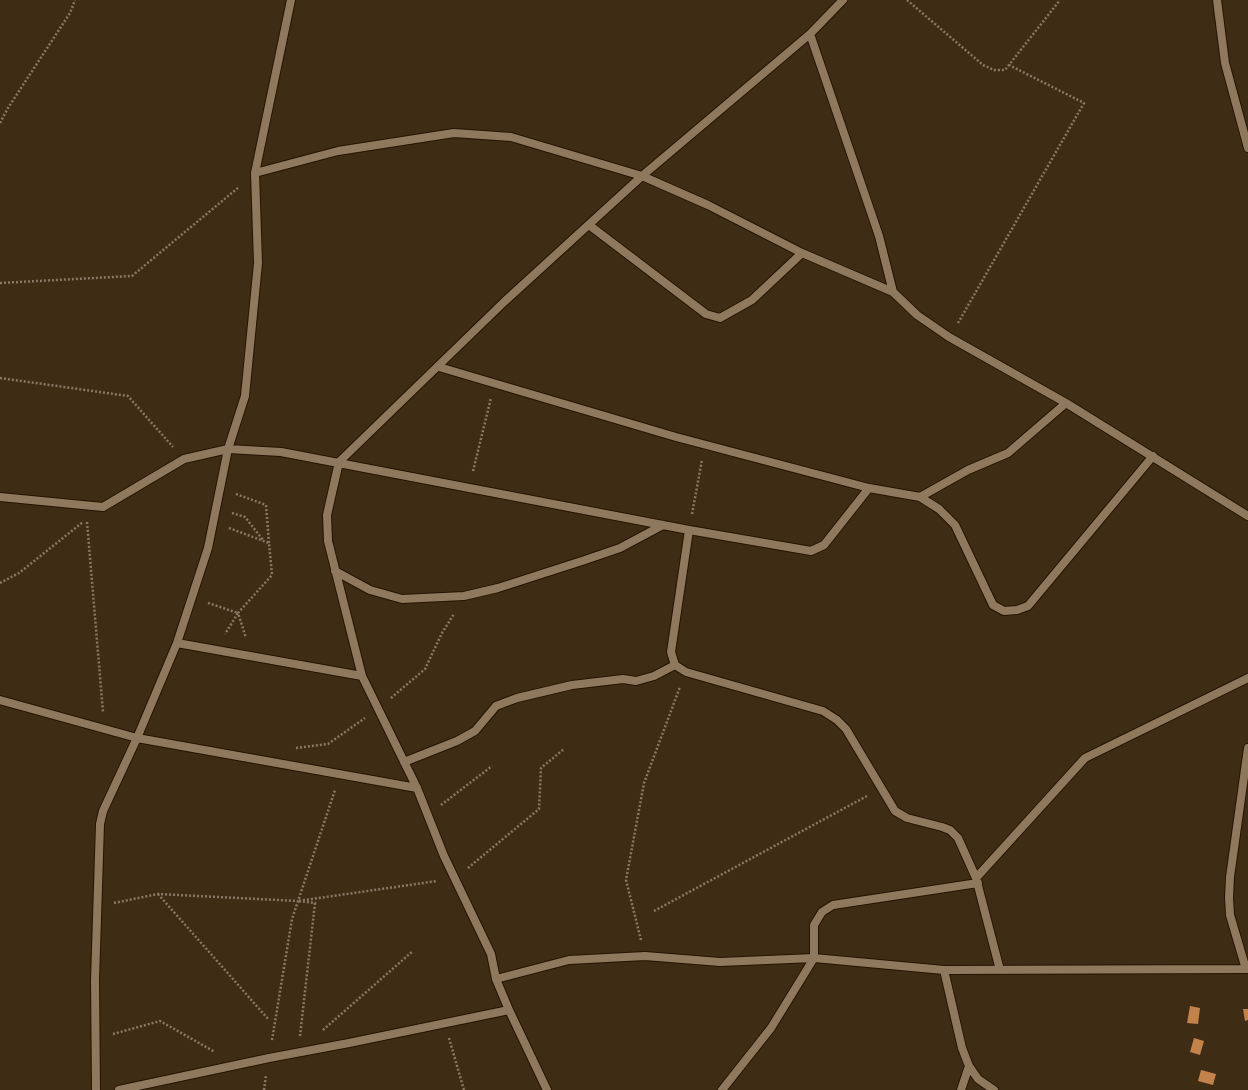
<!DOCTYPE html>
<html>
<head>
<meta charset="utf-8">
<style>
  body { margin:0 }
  canvas { display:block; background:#3e2c15 }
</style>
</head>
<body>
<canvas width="1248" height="1090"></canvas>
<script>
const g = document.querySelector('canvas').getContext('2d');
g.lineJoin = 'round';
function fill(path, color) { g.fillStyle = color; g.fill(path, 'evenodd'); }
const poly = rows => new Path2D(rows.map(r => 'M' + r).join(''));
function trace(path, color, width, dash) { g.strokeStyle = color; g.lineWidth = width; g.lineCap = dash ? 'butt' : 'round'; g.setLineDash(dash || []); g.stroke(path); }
const building = poly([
  [1190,1006,1200,1008,1198,1024,1187,1023],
  [1243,1009,1248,1009,1248,1020,1245,1021],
  [1194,1038,1204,1041,1200,1055,1190,1052],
  [1201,1070,1216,1074,1213,1085,1198,1081]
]);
const path = poly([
  [907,0,983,65,994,70,1005,70,1060,0],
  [0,123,8,108,70,13,75,0],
  [0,283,132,276,239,187],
  [958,323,1084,103,1009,65],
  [0,378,128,396,173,447],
  [473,471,491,398],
  [236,494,266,505,269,543],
  [232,513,245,517,263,540],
  [692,514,702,460],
  [87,522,103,712],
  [229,528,269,543,272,575,238,613,246,638],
  [0,583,19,573,83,522],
  [208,603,238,613,225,634],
  [391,698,425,669,442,633,454,614],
  [296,748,328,744,365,718],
  [441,805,492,766],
  [468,868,539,809,541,768,564,749],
  [158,894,269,1020],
  [114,903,158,894,298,901],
  [654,911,867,796],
  [641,940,626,880,644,783,680,687],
  [323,1030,413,951],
  [113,1034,160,1021,215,1052],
  [300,1036,315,903,298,901,437,881],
  [449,1038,464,1090],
  [272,1040,292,919,335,790],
  [264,1090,266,1075]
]);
const minor = poly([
  [291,0,255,173,338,151,454,133,511,137,642,176,708,205,802,253,893,292,917,315,949,337,1066,403,1248,516],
  [1217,0,1225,63,1248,148],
  [810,34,879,236,893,292],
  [589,225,706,314,720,318,752,300,802,253],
  [439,367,676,437,869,488],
  [0,497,103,507,184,459,228,449,281,452,689,530,811,551,824,545,869,488,920,497,939,509,955,525,993,605,1004,611,1017,610,1028,606,1153,456],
  [920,497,968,470,1008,453,1066,403],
  [689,530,671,652,675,665,686,672,823,711,837,720,846,729,895,811,907,818,942,827,950,830,958,838,976,878],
  [335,571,370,590,402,599,464,596,498,588,585,560,620,548,663,525],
  [177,643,362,676],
  [0,700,137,738,417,788],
  [404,762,457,741,475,731,496,706,517,698,572,685,623,679,636,681,654,676,675,665],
  [1246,969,1230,915,1229,898,1230,877,1248,748],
  [944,970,962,1048,969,1066,978,1079,994,1090],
  [1000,970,976,878,1085,758,1248,678],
  [496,979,491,954,444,856,417,788,362,676,328,541,327,515,339,462,504,302,642,176,810,34,843,0],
  [509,1010,547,1090],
  [96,1090,95,980,100,824,103,811,137,738,177,643,208,548,228,449,245,396,258,263,255,173],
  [119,1090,269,1058,349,1043,509,1010,496,979,569,960,645,956,720,962,814,958,944,970,1248,969],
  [722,1090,771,1028,814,958,814,925,822,912,833,905,978,883],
  [961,1090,969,1066]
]);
fill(building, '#c3824a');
trace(minor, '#251400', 10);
trace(path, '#877966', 2.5, [2, 2]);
trace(minor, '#8e795f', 8);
</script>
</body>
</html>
